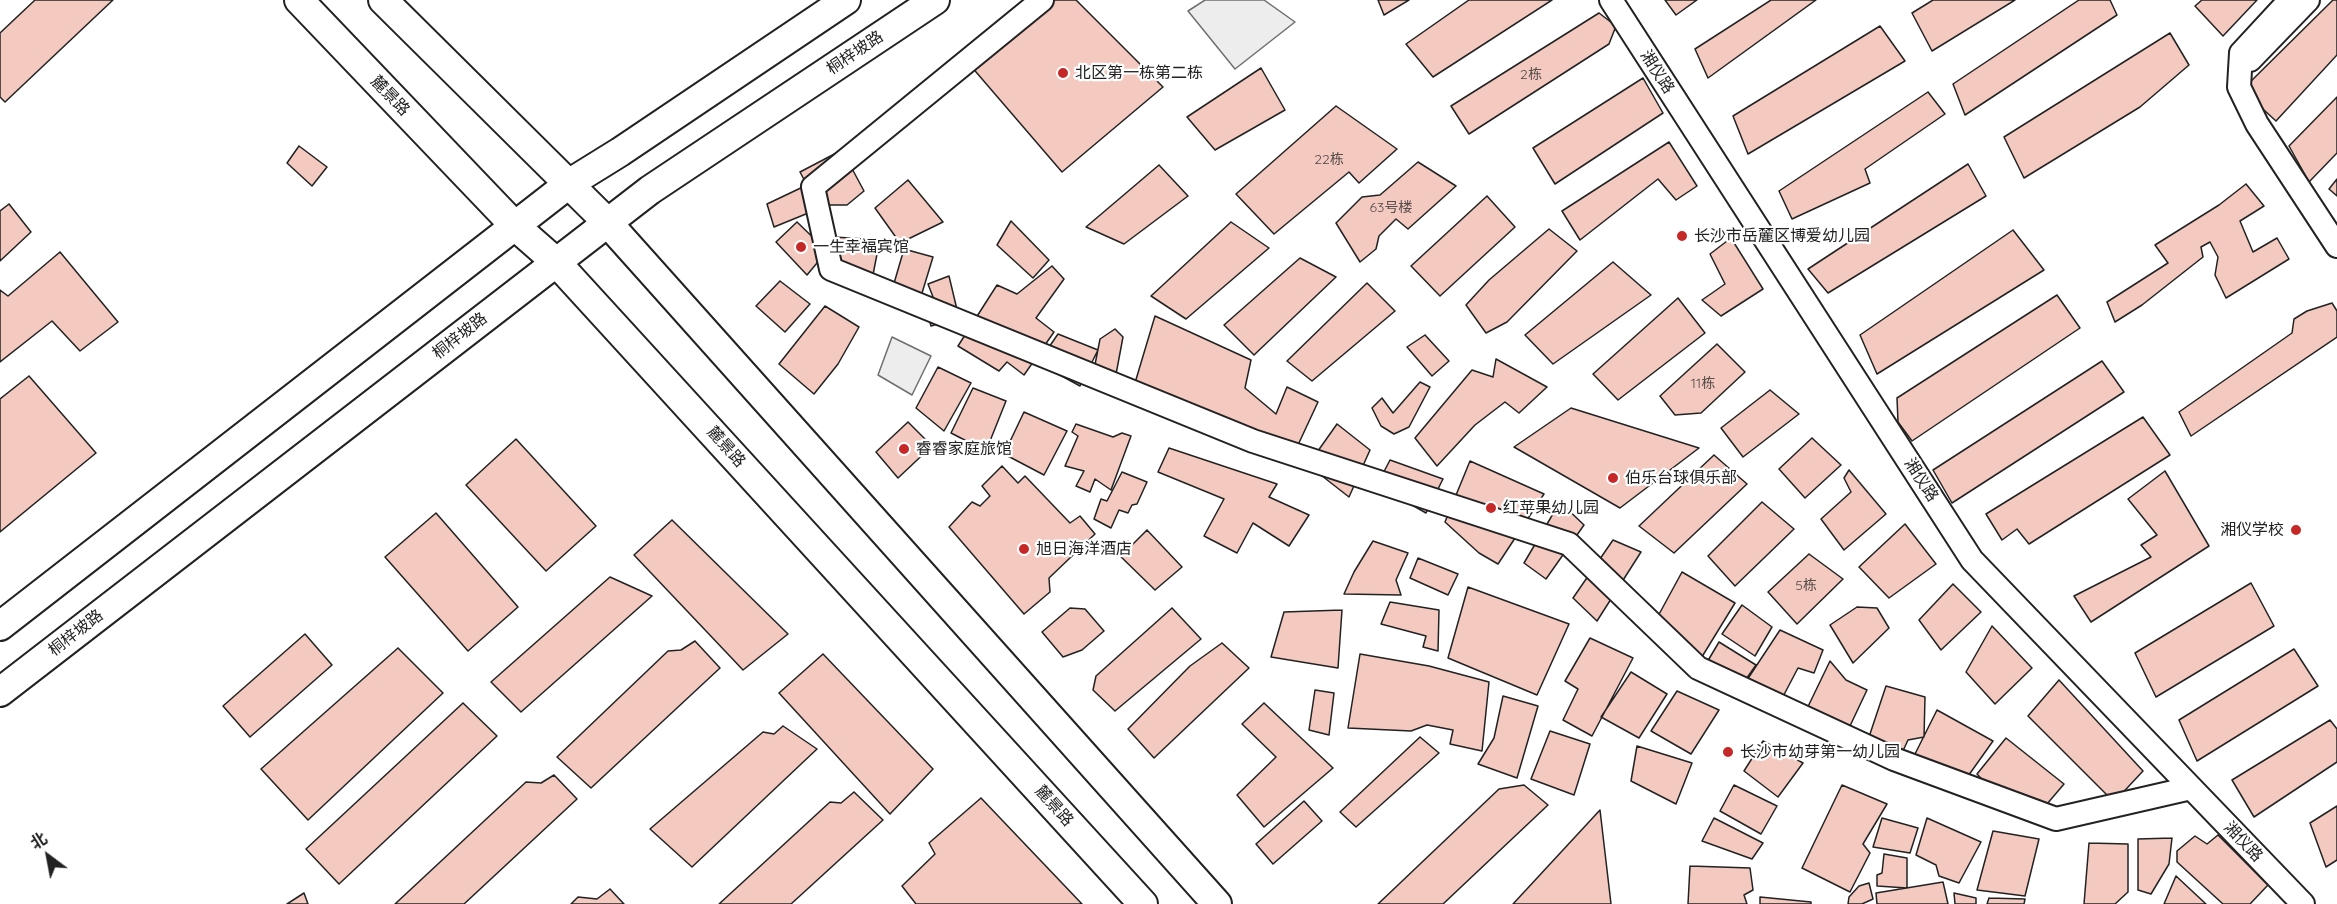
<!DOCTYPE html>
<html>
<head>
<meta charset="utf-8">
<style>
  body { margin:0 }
  #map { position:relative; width:2337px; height:904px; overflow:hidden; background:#fff; font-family:Quicksand,"Noto Sans SC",sans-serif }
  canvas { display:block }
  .north { position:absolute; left:18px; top:826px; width:60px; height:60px; -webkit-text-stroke:4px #fff; paint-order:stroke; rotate:328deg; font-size:16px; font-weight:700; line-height:24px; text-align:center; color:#222 }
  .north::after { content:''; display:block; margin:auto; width:21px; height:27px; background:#222; clip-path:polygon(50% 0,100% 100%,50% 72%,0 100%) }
</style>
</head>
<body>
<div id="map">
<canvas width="2337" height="904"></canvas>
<div class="north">北</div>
</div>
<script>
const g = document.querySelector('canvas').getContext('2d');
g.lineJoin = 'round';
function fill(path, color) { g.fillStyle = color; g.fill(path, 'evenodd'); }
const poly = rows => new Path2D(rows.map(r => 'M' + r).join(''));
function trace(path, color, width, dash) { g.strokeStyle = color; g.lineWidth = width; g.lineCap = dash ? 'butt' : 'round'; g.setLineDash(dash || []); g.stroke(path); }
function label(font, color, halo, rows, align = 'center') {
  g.font = font + ' Quicksand,"Noto Sans SC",sans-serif'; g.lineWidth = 4.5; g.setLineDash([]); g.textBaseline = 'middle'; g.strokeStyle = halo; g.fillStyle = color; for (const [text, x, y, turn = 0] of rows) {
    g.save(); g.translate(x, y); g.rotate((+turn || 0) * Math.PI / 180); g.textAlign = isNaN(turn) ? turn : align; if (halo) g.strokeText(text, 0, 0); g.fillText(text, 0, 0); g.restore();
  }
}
const parking = poly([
  [1205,0,1264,0,1295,22,1235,69,1188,11,1205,0],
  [892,337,931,356,912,395,878,375,892,337]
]);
const building = poly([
  [35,0,113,0,5,102,0,97,0,33,35,0],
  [1034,0,1076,0,1163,87,1062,172,964,58,1034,0],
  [1378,0,1409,0,1384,15,1378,0],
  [1469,0,1552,0,1433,77,1406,44,1469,0],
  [1665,0,1697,0,1676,15,1665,0],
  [1771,0,1816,0,1708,78,1695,49,1771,0],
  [1933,0,2015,0,1932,51,1912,13,1933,0],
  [2079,0,2110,0,2117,15,1965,115,1953,84,2079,0],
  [2202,0,2257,0,2223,36,2195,6,2202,0],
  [2333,0,2337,0,2337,55,2276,121,2242,90,2333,0],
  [1599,13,1616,26,1609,44,1469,134,1451,106,1599,13],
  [1880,26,1905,61,1748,154,1733,116,1880,26],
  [2170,33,2189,65,2140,107,2024,178,2004,137,2170,33],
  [1261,68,1285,110,1215,150,1187,117,1261,68],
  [1643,78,1663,113,1555,184,1533,148,1643,78],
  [1928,92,1945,114,1865,169,1870,183,1792,219,1779,191,1928,92],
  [2337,97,2337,153,2309,182,2289,146,2337,97],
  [1336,106,1397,149,1359,183,1349,172,1274,234,1236,194,1336,106],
  [1669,142,1697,186,1676,200,1658,179,1580,240,1562,211,1669,142],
  [299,146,327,167,312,186,287,163,299,146],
  [842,150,864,191,847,205,828,205,774,227,767,204,807,185,800,172,842,150],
  [1418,162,1456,186,1408,229,1396,219,1379,236,1376,249,1360,262,1336,223,1362,197,1380,195,1418,162],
  [1968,164,1986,196,1828,293,1808,269,1968,164],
  [1159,165,1188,196,1124,244,1086,227,1159,165],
  [2337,179,2337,196,2329,189,2337,179],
  [908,180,943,222,900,243,875,208,908,180],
  [2246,184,2264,206,2240,221,2253,252,2277,238,2289,259,2226,298,2215,275,2218,257,2210,242,2201,247,2203,257,2142,305,2115,322,2107,302,2168,263,2155,245,2219,205,2246,184],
  [1487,196,1515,227,1440,296,1411,266,1487,196],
  [9,204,31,232,0,261,0,211,9,204],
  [1011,221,1049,260,1033,278,997,245,1011,221],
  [797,222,827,251,807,275,776,242,797,222],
  [1231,222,1269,248,1186,319,1151,296,1231,222],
  [1549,229,1577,251,1507,322,1486,333,1466,305,1489,280,1549,229],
  [2013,230,2044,270,1877,374,1860,335,2013,230],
  [834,237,865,239,878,249,871,285,826,276,834,237],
  [1731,238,1763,289,1721,316,1702,300,1725,284,1710,254,1731,238],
  [904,249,933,257,915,316,888,304,904,249],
  [60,252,118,322,80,351,52,321,0,362,0,290,8,296,60,252],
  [1300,258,1336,277,1254,355,1224,325,1300,258],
  [1613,262,1651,295,1553,364,1525,335,1613,262],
  [1052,266,1064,279,1036,318,1054,332,1024,375,1007,362,999,371,958,346,997,285,1017,294,1052,266],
  [949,276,959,318,931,326,923,300,933,297,928,284,949,276],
  [780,281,810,304,785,332,756,306,780,281],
  [1367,283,1395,311,1312,381,1287,361,1367,283],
  [2057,295,2080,328,1912,441,1898,422,1897,398,2057,295],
  [1678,298,1705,333,1618,400,1593,374,1678,298],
  [2332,303,2337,311,2337,337,2191,436,2179,412,2292,333,2294,319,2307,311,2332,303],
  [825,306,859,327,838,364,814,394,779,364,825,306],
  [1155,316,1251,360,1245,388,1276,414,1287,387,1318,402,1291,460,1129,403,1155,316],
  [1115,329,1123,337,1114,385,1092,380,1100,339,1115,329],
  [1058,334,1098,350,1080,386,1038,363,1058,334],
  [1425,335,1449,361,1432,376,1407,347,1425,335],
  [1717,344,1745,372,1701,413,1675,415,1660,396,1717,344],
  [1496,359,1547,387,1519,413,1505,402,1475,425,1437,466,1415,438,1472,370,1493,377,1496,359],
  [2102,361,2124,392,1952,503,1933,470,2102,361],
  [938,367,971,383,944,431,916,408,938,367],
  [29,376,96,453,0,532,0,399,29,376],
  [1420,382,1430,387,1409,427,1394,434,1381,426,1372,408,1382,398,1393,413,1420,382],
  [973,388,1006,401,986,451,951,433,973,388],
  [1770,390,1799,414,1743,457,1721,428,1770,390],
  [1571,408,1699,448,1620,508,1514,447,1571,408],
  [1024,412,1067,431,1044,475,1004,454,1024,412],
  [2143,417,2170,455,2029,544,2017,529,2002,540,1986,514,2143,417],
  [908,422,932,446,898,478,876,452,908,422],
  [1076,424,1113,437,1122,433,1131,436,1111,490,1095,479,1090,492,1076,486,1084,471,1065,466,1078,436,1072,432,1076,424],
  [1337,424,1370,450,1349,497,1308,465,1337,424],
  [1812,438,1841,465,1805,498,1779,469,1812,438],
  [516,439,596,526,546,571,466,485,516,439],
  [1169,448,1277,484,1269,497,1309,515,1289,546,1253,523,1237,553,1204,536,1224,499,1158,472,1169,448],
  [1714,455,1747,484,1674,553,1639,526,1714,455],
  [1390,460,1443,479,1426,513,1377,485,1390,460],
  [1470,461,1544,494,1498,564,1479,553,1445,522,1470,461],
  [1002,466,1018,483,1025,476,1070,523,1080,516,1095,534,1049,578,1050,592,1024,614,949,527,972,502,980,506,990,496,982,486,1002,466],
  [1849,470,1886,514,1844,550,1821,519,1851,492,1844,478,1849,470],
  [2165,471,2209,546,2091,622,2074,596,2151,557,2141,545,2157,535,2128,499,2165,471],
  [1122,472,1147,482,1137,504,1132,505,1128,513,1119,510,1111,528,1094,519,1101,499,1107,501,1122,472],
  [1560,502,1584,525,1546,579,1524,563,1560,502],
  [1762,502,1794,529,1735,586,1708,556,1762,502],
  [436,513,518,607,468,651,385,557,436,513],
  [672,520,788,634,743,670,634,555,672,520],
  [1905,524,1936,564,1889,598,1859,567,1905,524],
  [1147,530,1182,567,1155,590,1115,551,1128,541,1132,545,1147,530],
  [1613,540,1641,552,1597,621,1573,598,1613,540],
  [1373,541,1408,553,1396,580,1401,595,1344,594,1354,572,1373,541],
  [1809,554,1843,579,1797,624,1768,592,1809,554],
  [1418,558,1458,574,1448,595,1410,578,1418,558],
  [1682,572,1735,603,1700,660,1651,629,1682,572],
  [610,577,652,596,521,712,491,682,610,577],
  [2251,583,2274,626,2156,697,2135,653,2251,583],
  [1953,584,1981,612,1941,650,1919,620,1953,584],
  [1468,587,1569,624,1537,695,1448,658,1468,587],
  [1390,602,1439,610,1438,651,1423,647,1426,636,1381,624,1390,602],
  [1742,605,1772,627,1755,656,1722,634,1742,605],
  [1857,607,1877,608,1889,628,1853,663,1830,625,1857,607],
  [1070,608,1085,609,1104,631,1082,650,1063,657,1042,632,1070,608],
  [1172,608,1201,639,1115,711,1093,690,1096,676,1172,608],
  [1342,610,1338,668,1271,657,1284,612,1342,610],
  [1992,626,2032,668,1995,704,1966,672,1992,626],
  [1780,630,1823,650,1814,673,1798,668,1777,708,1743,686,1780,630],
  [305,634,332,665,250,737,223,706,305,634],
  [1590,638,1633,658,1592,736,1563,720,1578,689,1565,681,1590,638],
  [695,641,720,668,591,788,557,757,668,651,681,650,695,641],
  [1719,642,1756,665,1737,692,1703,669,1719,642],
  [1222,643,1249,668,1154,758,1128,729,1190,666,1222,643],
  [398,648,443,693,308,820,261,769,398,648],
  [2294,649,2318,686,2197,761,2179,720,2294,649],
  [823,654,933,769,890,814,779,693,823,654],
  [1360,654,1429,666,1489,682,1482,751,1450,744,1453,730,1427,725,1411,731,1348,728,1360,654],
  [1830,661,1846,680,1867,690,1841,745,1802,719,1830,661],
  [1631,672,1667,694,1639,738,1601,717,1631,672],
  [2059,680,2143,771,2114,802,2028,716,2059,680],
  [1886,686,1925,697,1924,737,1908,740,1896,766,1864,752,1886,686],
  [1315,690,1334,693,1329,735,1309,730,1315,690],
  [1677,691,1719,710,1691,754,1651,731,1677,691],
  [1503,696,1538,706,1517,778,1478,764,1494,738,1503,696],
  [463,703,497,736,339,884,306,849,463,703],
  [1264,703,1333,768,1264,827,1237,795,1276,757,1242,724,1264,703],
  [1937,710,1993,741,1956,793,1911,762,1937,710],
  [2330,720,2337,729,2337,762,2254,817,2232,780,2330,720],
  [783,726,817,749,692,867,650,829,763,732,774,734,783,726],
  [1550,731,1590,744,1574,795,1531,779,1550,731],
  [1420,737,1439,753,1356,827,1340,812,1420,737],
  [2006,738,2064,784,2047,804,1992,790,1977,774,2006,738],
  [1763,741,1803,763,1778,797,1744,771,1763,741],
  [1637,746,1692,763,1676,804,1631,781,1637,746],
  [554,775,577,799,464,904,395,904,526,782,541,783,554,775],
  [1524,785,1548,805,1443,904,1378,904,1499,789,1524,785],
  [1734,785,1777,806,1761,834,1720,811,1734,785],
  [1842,785,1887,804,1863,844,1870,853,1850,892,1802,868,1842,785],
  [854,792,883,820,791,904,719,904,830,802,841,803,854,792],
  [981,798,1082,904,916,904,902,886,935,854,929,843,981,798],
  [1304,801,1322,821,1273,864,1256,844,1304,801],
  [2337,806,2337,860,2326,867,2310,823,2337,806],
  [1600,810,1611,904,1513,904,1600,810],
  [1714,818,1763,843,1752,859,1702,841,1714,818],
  [1882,818,1918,828,1910,853,1873,847,1882,818],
  [1927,818,1981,842,1959,883,1939,876,1936,865,1916,855,1927,818],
  [1993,831,2039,839,2025,896,1977,890,1993,831],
  [2218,835,2268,885,2250,904,2223,904,2177,862,2177,851,2195,836,2207,844,2218,835],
  [2172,838,2169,864,2151,894,2138,890,2138,839,2172,838],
  [2089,843,2128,844,2128,892,2115,904,2084,904,2089,843],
  [1884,854,1907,858,1907,888,1877,886,1877,875,1882,873,1884,854],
  [1690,866,1750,868,1753,890,1744,895,1747,904,1688,904,1690,866],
  [2176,876,2206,904,2164,904,2176,876],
  [1943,882,1948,904,1877,904,1876,893,1943,882],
  [1869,883,1873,899,1862,904,1848,904,1849,897,1859,886,1869,883],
  [610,889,624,904,571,904,578,897,597,899,610,889],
  [304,893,308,904,287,904,304,893],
  [1954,893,1976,898,1976,904,1955,904,1954,893],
  [1760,897,1811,902,1811,904,1760,904,1760,897],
  [1989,898,2025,899,2024,904,1987,904,1989,898]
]);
const minor = poly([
  [1042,0,813,187,831,269,1253,441,1569,544,1698,668,1894,759,2056,819,2191,788],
  [1611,0,1972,560,2303,904],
  [2290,0,2241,53,2250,60,2308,0],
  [2241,53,2239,87,2257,124,2337,246]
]);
const major = poly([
  [299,0,515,226,556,262,1143,904],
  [383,0,607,222,1217,904],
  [0,626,570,183,620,152,846,0],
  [0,692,650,190,935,0]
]);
const markers = [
  [1063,73,6,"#c62828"],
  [1682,236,6,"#c62828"],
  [801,247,6,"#c62828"],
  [904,449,6,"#c62828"],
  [1613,478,6,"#c62828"],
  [1491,508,6,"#c62828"],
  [2296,530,6,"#c62828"],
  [1024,549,6,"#c62828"],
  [1728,752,6,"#c62828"]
];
const numberNames = [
  ["2栋",1531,75],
  ["22栋",1329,160],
  ["63号楼",1391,208],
  ["11栋",1703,384],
  ["5栋",1806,586]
];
const streetNames = [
  ["桐梓坡路",855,53,-34],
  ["湘仪路",1657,72,57],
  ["麓景路",390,96,46],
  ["桐梓坡路",460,336,-38],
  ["麓景路",726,447,48],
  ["湘仪路",1921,480,57],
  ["桐梓坡路",76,633,-38],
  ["麓景路",1054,806,48],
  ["湘仪路",2243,842,46]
];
const poiNames = [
  ["北区第一栋第二栋",1075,73],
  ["长沙市岳麓区博爱幼儿园",1694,236],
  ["一生幸福宾馆",813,247],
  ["睿睿家庭旅馆",916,449],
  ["伯乐台球俱乐部",1625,478],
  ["红苹果幼儿园",1503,508],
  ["湘仪学校",2284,530,"right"],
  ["旭日海洋酒店",1036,549],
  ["长沙市幼芽第一幼儿园",1740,752]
];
fill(parking, '#ededed');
trace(parking, '#6f6f6f', 1.5);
fill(building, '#f3c9c0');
trace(building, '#222', 1.5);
trace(minor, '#222', 26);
trace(major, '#222', 32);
trace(minor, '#fff', 22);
trace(major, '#fff', 28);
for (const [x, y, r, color] of markers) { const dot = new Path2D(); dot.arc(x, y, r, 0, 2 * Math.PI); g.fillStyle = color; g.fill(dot); trace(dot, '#fff', 2); }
label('14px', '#564c4a', null, numberNames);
label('16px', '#222', '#fff', streetNames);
label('16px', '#222', '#fff', poiNames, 'left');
</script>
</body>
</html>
